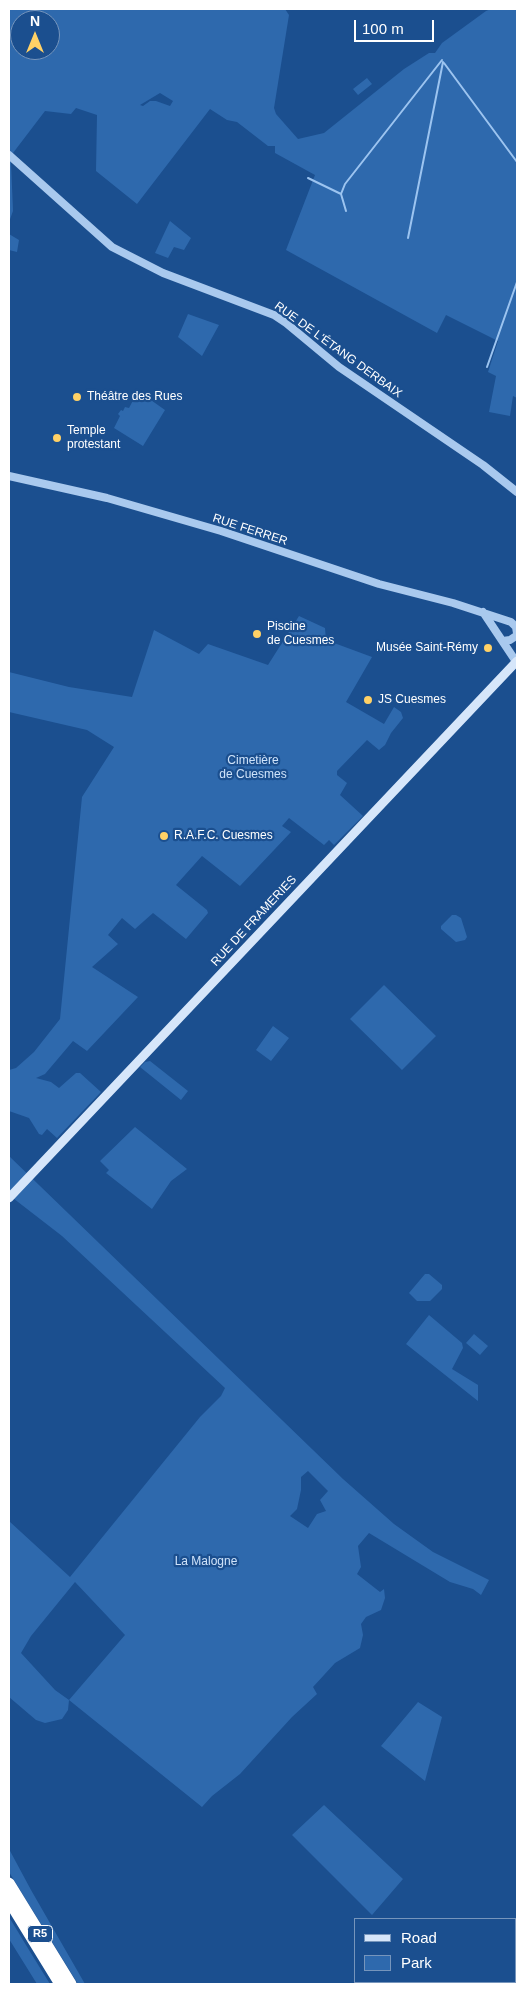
<!DOCTYPE html>
<html>
<head>
<meta charset="utf-8">
<style>
  body { margin:0 }
  #map { position:relative; width:526px; height:1993px; overflow:hidden; background:#1b4f8f; font-family:Helvetica,sans-serif }
  canvas { display:block }
  .frame { position:absolute; inset:0; border:10px solid #fff; pointer-events:none }
  .legend { position:absolute; left:354px; top:1918px; width:162px; height:65px; box-sizing:border-box; background:#1b4f8f; border:1px solid #7695bc; margin:0; padding:6px 9px; list-style:none; font-size:15px; color:#fff }
  .legend li { display:flex; align-items:center; gap:10px; height:25px }
  .legend b { width:25px; border:1px solid #7695bc }
  .north { position:absolute; left:10px; top:10px; width:50px; height:50px; box-sizing:border-box; background:#1b4f8f; border:1px solid #7695bc; border-radius:50%; rotate:0deg; font-size:14px; font-weight:700; line-height:20px; text-align:center; color:#fff }
  .north::after { content:''; display:block; margin:auto; width:18px; height:22px; background:#ffd166; clip-path:polygon(50% 0,100% 100%,50% 72%,0 100%) }
  .scale { position:absolute; left:354px; top:20px; width:80px; height:22px; box-sizing:border-box; border:2px solid #fff; border-top:0; padding-left:6px; font-size:15px; line-height:18px; white-space:nowrap; color:#fff; -webkit-text-stroke:4px #1b4f8f; paint-order:stroke }
</style>
</head>
<body>
<div id="map">
<canvas width="526" height="1993"></canvas>
<div class="frame"></div>
<ul class="legend">
<li><b style="height:6px;background:#d6e6fa"></b>Road</li>
<li><b style="height:14px;background:#2e69ad"></b>Park</li>
</ul>
<div class="north">N</div>
<div class="scale">100 m</div>
</div>
<script>
const g = document.querySelector('canvas').getContext('2d');
g.lineJoin = 'round';
function fill(path, color) { g.fillStyle = color; g.fill(path, 'evenodd'); }
const poly = rows => new Path2D(rows.map(r => 'M' + r).join(''));
function trace(path, color, width, dash) { g.strokeStyle = color; g.lineWidth = width; g.lineCap = dash ? 'butt' : 'round'; g.setLineDash(dash || []); g.stroke(path); }
function label(font, color, halo, rows, align = 'center') {
  g.font = font + ' Helvetica,sans-serif'; g.lineWidth = 4.5; g.setLineDash([]); g.textBaseline = 'middle'; g.strokeStyle = halo; g.fillStyle = color; for (const [text, x, y, turn = 0] of rows) {
    g.save(); g.translate(x, y); g.rotate((+turn || 0) * Math.PI / 180); g.textAlign = isNaN(turn) ? turn : align; if (halo) g.strokeText(text, 0, 0); g.fillText(text, 0, 0); g.restore();
  }
}
const green = poly([
  [10,9,285,9,289,15,274,108,276,114,298,139,324,133,404,69,429,53,435,53,442,43,486,11,491,9,517,9,517,398,513,396,510,416,489,412,496,376,488,372,498,341,446,315,437,333,286,250,315,175,275,153,275,146,268,146,237,122,227,120,210,109,137,204,96,171,97,115,76,108,71,114,45,111,13,153,9,151],
  [20,20,50,20,50,50,20,50],
  [160,93,173,101,170,106,156,101,150,101,143,106,140,105],
  [367,78,372,84,358,95,353,89],
  [9,160,11,162,13,211,9,222],
  [170,221,191,238,184,250,174,247,168,258,155,253],
  [9,234,19,240,17,252,9,250],
  [188,314,219,325,202,356,178,337],
  [138,391,165,410,143,446,114,428,120,416,118,414,121,410,123,411,125,407,129,408],
  [299,616,325,628,326,640,372,657,346,702,384,724,394,707,401,712,403,718,391,733,385,745,379,750,367,740,337,771,337,775,347,783,340,795,363,816,334,845,329,840,324,845,289,818,282,826,291,832,240,886,202,856,176,885,207,910,208,913,186,939,153,913,135,929,122,918,108,935,118,944,92,967,138,997,87,1051,73,1041,45,1074,36,1078,51,1082,59,1088,76,1073,80,1073,101,1092,57,1138,47,1129,42,1135,39,1134,29,1118,9,1111,9,1070,16,1068,34,1052,60,1019,82,797,114,747,87,730,9,712,9,672,69,687,132,697,154,630,199,654,208,644,268,665],
  [452,915,456,915,461,918,467,937,465,940,456,942,441,929,441,926],
  [384,985,436,1036,402,1070,350,1019],
  [273,1026,289,1038,271,1061,256,1050],
  [150,1061,188,1091,181,1100,140,1067,145,1062],
  [135,1127,187,1169,171,1181,152,1209,106,1173,109,1170,100,1161],
  [9,1156,343,1479,394,1524,433,1552,489,1580,481,1595,473,1589,450,1582,369,1533,358,1546,361,1567,357,1574,380,1592,384,1589,385,1598,381,1610,366,1617,361,1624,363,1635,360,1648,335,1663,313,1687,317,1694,292,1717,240,1774,212,1796,202,1807,69,1700,68,1710,62,1719,45,1723,36,1720,9,1697,9,1521,70,1577,200,1417,221,1396,225,1388,62,1236,9,1195],
  [308,1471,328,1491,320,1500,326,1511,317,1514,308,1528,290,1516,297,1509,301,1490,301,1477],
  [75,1582,125,1635,69,1700,55,1690,21,1653,31,1636],
  [425,1274,429,1274,442,1285,442,1289,430,1301,417,1301,409,1293],
  [429,1315,462,1343,463,1348,452,1369,478,1385,478,1401,406,1344],
  [474,1334,488,1346,480,1355,466,1343],
  [418,1702,442,1717,425,1781,381,1746],
  [324,1805,403,1879,372,1915,292,1835],
  [9,1849,31,1890,85,1984,78,1984,9,1872],
  [9,1917,29,1950,50,1984,37,1984,9,1939]
]);
const stream = poly([
  [444,63,517,162],
  [308,178,341,194],
  [346,211,341,194,345,184,442,60],
  [408,238,443,62],
  [487,367,517,282]
]);
const tertiary = poly([
  [9,155,112,247,163,273,274,315,286,323,339,367,483,465,517,492],
  [9,476,107,498,221,531,379,584,453,603,511,622,516,627,517,633],
  [483,612,517,663],
  [503,641,510,640,516,636]
]);
const secondary = poly([
  [9,1198,517,661]
]);
const motorway = poly([
  [9,1883,71,1984],
  [9,1901,60,1984]
]);
const markers = [
  [77,397,5,"#ffd166"],
  [57,438,5,"#ffd166"],
  [257,634,5,"#ffd166"],
  [488,648,5,"#ffd166"],
  [368,700,5,"#ffd166"],
  [164,836,5,"#ffd166"]
];
const shields = [
  [40,1934,25]
];
const shieldNames = [
  ["R5",40,1934]
];
const streetNames = [
  ["RUE DE L'ÉTANG DERBAIX",338,350,36],
  ["RUE FERRER",250,530,18],
  ["RUE DE FRAMERIES",254,921,-47]
];
const poiNames = [
  ["Théâtre des Rues",87,397],
  ["Temple",67,431],
  ["protestant",67,445],
  ["Piscine",267,627],
  ["de Cuesmes",267,641],
  ["Musée Saint-Rémy",478,648,"right"],
  ["JS Cuesmes",378,700],
  ["R.A.F.C. Cuesmes",174,836]
];
const parkNames = [
  ["Cimetière",253,761],
  ["de Cuesmes",253,775],
  ["La Malogne",206,1562]
];
fill(green, '#2e69ad');
trace(stream, '#9cc4f0', 2);
trace(tertiary, '#a9c9ee', 8);
trace(secondary, '#d6e6fa', 9);
trace(motorway, '#fff', 11);
for (const [x, y, r, color] of markers) { const dot = new Path2D(); dot.arc(x, y, r, 0, 2 * Math.PI); g.fillStyle = color; g.fill(dot); trace(dot, '#1b4f8f', 2); }
for (const [x, y, w] of shields) { const box = new Path2D(); box.roundRect(x - w / 2, y - 8.5, w, 17, 4); g.fillStyle = '#1b4f8f'; g.fill(box); trace(box, '#fff', 1); }
label('bold 11px', '#fff', null, shieldNames);
label('12px', '#fff', '#1b4f8f', streetNames);
label('12px', '#fff', '#1b4f8f', poiNames, 'left');
label('12px', '#cfe3fa', '#1b4f8f', parkNames);
</script>
</body>
</html>
